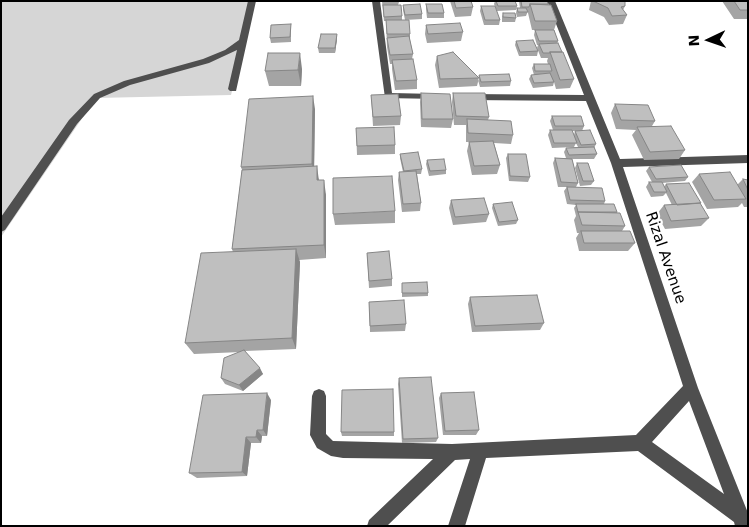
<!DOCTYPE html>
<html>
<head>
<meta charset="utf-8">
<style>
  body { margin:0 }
  #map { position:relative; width:749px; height:527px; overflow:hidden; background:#fff; font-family:"DejaVu Sans",sans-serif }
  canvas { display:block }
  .frame { position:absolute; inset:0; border:2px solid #000; pointer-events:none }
  .north { position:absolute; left:684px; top:15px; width:50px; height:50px; -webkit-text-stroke:4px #fff; paint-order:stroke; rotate:267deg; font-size:14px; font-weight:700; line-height:20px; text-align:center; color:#000 }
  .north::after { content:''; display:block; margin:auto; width:18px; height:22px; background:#000; clip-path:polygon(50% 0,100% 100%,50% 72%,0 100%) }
</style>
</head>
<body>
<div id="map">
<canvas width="749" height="527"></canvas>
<div class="frame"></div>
<div class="north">N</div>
</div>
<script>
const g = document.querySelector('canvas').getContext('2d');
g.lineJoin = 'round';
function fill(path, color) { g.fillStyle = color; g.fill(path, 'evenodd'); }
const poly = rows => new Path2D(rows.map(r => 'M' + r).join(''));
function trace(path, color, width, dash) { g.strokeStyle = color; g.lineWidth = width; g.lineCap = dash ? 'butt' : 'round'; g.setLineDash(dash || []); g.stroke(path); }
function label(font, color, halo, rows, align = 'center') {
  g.font = font + ' "DejaVu Sans",sans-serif'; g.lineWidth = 4.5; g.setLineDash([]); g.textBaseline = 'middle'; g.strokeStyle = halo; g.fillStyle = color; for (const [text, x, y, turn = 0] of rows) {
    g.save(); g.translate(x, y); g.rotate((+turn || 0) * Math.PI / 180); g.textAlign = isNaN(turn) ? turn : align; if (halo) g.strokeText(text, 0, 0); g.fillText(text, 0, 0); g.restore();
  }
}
const green = poly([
  [1,1,255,1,231,95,96,98,1,237]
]);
const minor = poly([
  [248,1,256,1,236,91,230,91,228,89,237,50,209,63,130,85,100,98,77,124,5,230,1,232,1,217,69,120,94,94,124,81,203,59,225,50,239,40,248,1],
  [372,1,380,1,392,93,436,94,439,95,439,99,385,98,372,1],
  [547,1,555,1,620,159,748,155,748,163,623,167,698,388,748,513,748,526,735,526,734,522,638,451,486,458,465,526,448,526,470,459,455,460,387,526,367,526,369,520,433,459,343,458,331,456,317,448,310,435,312,396,314,391,319,389,324,391,326,396,326,434,333,441,452,444,636,435,683,386,611,163,586,101,468,100,463,97,468,94,584,95,547,1],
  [689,401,724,494,652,442,689,401]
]);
const wall = poly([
  [382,1,399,2,398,5,402,16,402,20,410,34,410,40,413,54,412,59,417,80,417,89,395,90,392,69,392,64,390,64,387,47,386,21,384,21],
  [450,1,471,1,473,7,471,16,455,17],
  [495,1,515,1,517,6,516,10,497,11,494,4],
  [519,1,547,1,557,21,554,30,558,41,557,43,574,79,570,88,556,89,554,82,553,86,533,88,529,79,531,75,534,75,532,68,534,64,548,64,547,61,548,58,541,58,537,48,538,45,537,45,534,35,535,30,532,30,528,13,528,11,526,16,517,17,516,13,517,8,520,8],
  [591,1,625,1,625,6,623,10,627,15,623,24,609,25,604,17,589,10],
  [722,1,748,1,748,19,734,19],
  [426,4,444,13,444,18,427,18,426,9],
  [403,5,422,14,422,19,405,20,403,10],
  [481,6,500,20,499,25,484,25,480,11],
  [503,13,516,18,515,22,502,22,502,17],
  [291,24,291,42,271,43,270,38],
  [426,25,463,32,461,41,427,43,425,34],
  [337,34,337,39,335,53,319,53,318,48],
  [516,41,538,51,537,56,519,56,515,45],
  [437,56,479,78,477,86,439,88,435,65],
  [302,69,301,86,269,86,265,71],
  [479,75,511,81,510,86,480,87,478,80],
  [421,93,453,119,451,128,421,127,420,102],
  [453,93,489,117,488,120,513,135,511,144,494,143,500,165,497,174,472,175,467,151,469,142,466,142,466,125,454,125,452,102],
  [371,95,401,116,400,125,373,126],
  [615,104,655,121,652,126,685,150,679,159,644,160,632,135,636,130,616,129,611,113],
  [315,109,314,167,319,180,326,195,326,258,299,260,300,262,296,349,245,351,263,374,243,391,225,384,221,378,241,352,194,354,185,343,233,252,232,249,242,170,241,167],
  [552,116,584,126,582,131,572,131,574,135,575,131,596,144,594,148,597,154,594,159,572,159,578,183,576,187,558,187,553,163,555,158,566,158,564,152,566,148,578,147,576,143,574,147,552,148,548,135,550,130,553,130,550,121],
  [356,128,395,145,395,154,357,155],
  [400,154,422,169,421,174,417,174,421,203,420,211,402,212,398,180,399,172,403,172,400,158],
  [508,154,530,177,528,182,509,181,506,158],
  [427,160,446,170,446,174,429,176,426,164],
  [577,163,594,181,591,185,580,186,575,168],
  [649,167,688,177,685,181,662,183,664,187,666,184,709,218,701,226,665,229,657,214,664,205,672,205,666,193,663,196,651,197,646,187,649,182,652,182,646,171],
  [699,174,737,185,743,179,748,180,748,207,744,207,742,203,738,207,707,209,692,182],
  [567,187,605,201,604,204,617,212,625,226,622,231,635,243,628,251,579,251,576,238,579,233,577,233,574,220,576,216,574,208,576,205,567,204,564,191],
  [451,200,489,214,486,222,453,225,449,208],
  [493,204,518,220,516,224,498,226,492,208],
  [395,211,395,223,335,225,333,214],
  [367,253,392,279,392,286,369,288],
  [402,283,428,293,428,296,402,297],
  [470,297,544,323,540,330,472,332,468,304],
  [369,302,406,324,405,331,370,332],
  [399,378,438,438,436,442,402,443,398,384],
  [441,393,479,430,476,435,443,435,439,398],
  [271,400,267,436,262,436,261,443,251,443,247,476,197,478,189,473],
  [341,432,394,432,394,436,342,436]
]);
const shadedWall = poly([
  [337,34,337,39,335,53,335,48],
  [300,53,302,69,301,86,298,70],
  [313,96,315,109,314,176,312,164],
  [317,166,319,181,317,180],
  [324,180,326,195,326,258,324,245],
  [296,249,300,262,296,349,292,338],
  [260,368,263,374,243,391,239,385],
  [267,393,271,400,267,436,263,430],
  [257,430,262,436,261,443,256,437],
  [246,437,251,443,247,476,242,472]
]);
const building = poly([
  [454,1,471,1,473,7,456,8,454,1],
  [496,1,515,1,517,6,498,6,496,1],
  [521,1,547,1,548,4,530,4,529,7,522,7,521,1],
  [593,1,625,1,625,6,621,7,627,15,612,16,608,8,593,1],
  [734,1,748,1,748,10,740,10,734,1],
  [420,4,422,14,405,15,403,5,420,4],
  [426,4,442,4,444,13,428,13,426,4],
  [530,4,551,5,557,21,535,21,530,4],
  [383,5,401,5,402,16,384,17,383,5],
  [481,6,495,6,500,20,485,20,481,6],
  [517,8,526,8,528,12,518,12,517,8],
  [503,13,515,13,516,18,503,17,503,13],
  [386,20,409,20,410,34,387,34,386,20],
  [460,23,463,32,428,34,426,25,460,23],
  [291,24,290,37,270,38,271,25,291,24],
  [535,30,554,30,558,41,539,41,535,30],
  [321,34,337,34,335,48,318,48,321,34],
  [409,36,413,54,390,55,387,38,409,36],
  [533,40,538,51,520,52,516,41,533,40],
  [558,43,562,52,550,52,550,53,543,53,539,44,558,43],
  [453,52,479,78,440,79,437,56,453,52],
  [550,52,563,52,574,79,560,80,550,52],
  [268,53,300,53,298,70,265,71,268,53],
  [413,59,417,80,396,81,392,60,413,59],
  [534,64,550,64,552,71,535,71,534,64],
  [550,73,554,82,534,83,531,75,550,73],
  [509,74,511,81,481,82,479,75,509,74],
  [421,93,450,94,453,119,422,119,421,93],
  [453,93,485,93,489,117,456,116,453,93],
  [398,94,401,116,373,117,371,95,398,94],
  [313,96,312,164,241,167,249,99,313,96],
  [615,104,648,105,655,121,621,120,615,104],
  [552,116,581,116,584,126,555,126,552,116],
  [467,119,511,121,513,135,468,133,467,119],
  [671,126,685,150,650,152,637,127,671,126],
  [394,127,395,145,357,146,356,128,394,127],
  [550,130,572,130,577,143,554,143,550,130],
  [590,130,596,144,581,145,575,131,590,130],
  [493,141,500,165,474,166,469,142,493,141],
  [594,147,597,154,569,155,566,148,594,147],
  [418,152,422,169,404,171,400,154,418,152],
  [508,154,526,154,530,177,510,176,508,154],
  [555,158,572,159,578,183,561,182,555,158],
  [444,159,446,170,430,171,427,160,444,159],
  [577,163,588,163,594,181,583,181,577,163],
  [681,165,688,177,656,179,649,167,681,165],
  [317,166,317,180,324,180,324,245,232,249,242,170,317,166],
  [416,171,421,203,403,204,399,172,416,171],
  [730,172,746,199,714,200,699,174,730,172],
  [392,176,395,211,333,214,333,178,392,176],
  [743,179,748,180,748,190,743,179],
  [649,182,662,182,667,192,654,192,649,182],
  [689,183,701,203,677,205,666,184,689,183],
  [567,187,602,188,605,201,570,200,567,187],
  [484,198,489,214,455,217,451,200,484,198],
  [512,202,518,220,499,222,493,204,512,202],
  [700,203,709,218,671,221,664,205,700,203],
  [576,204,614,204,617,212,578,212,576,204],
  [578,212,620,213,625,226,582,225,578,212],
  [581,231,630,231,635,243,584,243,581,231],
  [296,249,292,338,185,343,201,253,296,249],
  [389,251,392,279,369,281,367,253,389,251],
  [427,282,428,293,402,293,402,283,427,282],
  [537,295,544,323,475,326,470,297,537,295],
  [404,300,406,324,370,326,369,302,404,300],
  [244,350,260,368,239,385,221,378,224,358,244,350],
  [431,377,438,438,403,439,399,378,431,377],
  [393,389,394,432,341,432,342,390,393,389],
  [474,392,479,430,445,431,441,393,474,392],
  [267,393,263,430,257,430,256,437,246,437,242,472,189,473,203,395,267,393]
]);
const streetNames = [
  ["Rizal Avenue",665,258,71]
];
fill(green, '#d6d6d6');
fill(minor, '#4f4f4f');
fill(wall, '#a4a4a4');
fill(shadedWall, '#868686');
fill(building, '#bfbfbf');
trace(building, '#868686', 1);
label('15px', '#000', '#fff', streetNames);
</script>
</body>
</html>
